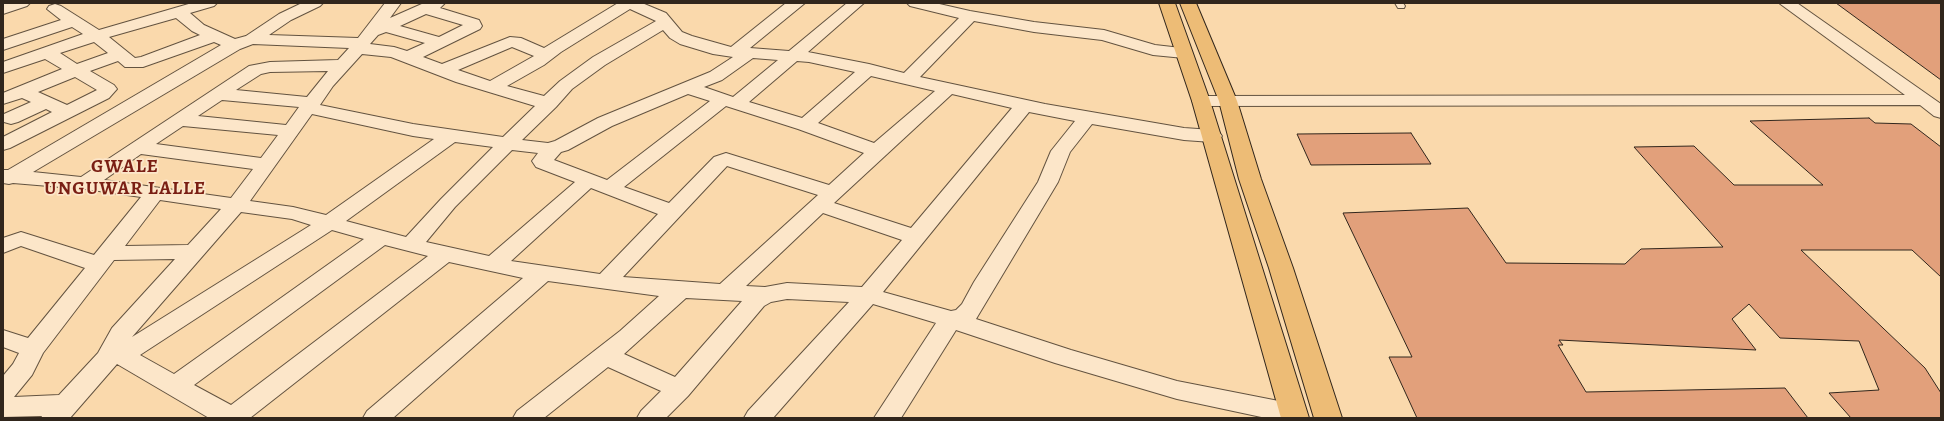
<!DOCTYPE html>
<html>
<head>
<meta charset="utf-8">
<style>
  body { margin:0 }
  #map { position:relative; width:1944px; height:421px; overflow:hidden; background:#fad9ac; font-family:Alegreya,serif }
  canvas { display:block }
  .frame { position:absolute; inset:0; border:4px solid #31261c; pointer-events:none }
</style>
</head>
<body>
<div id="map">
<canvas width="1944" height="421"></canvas>
<div class="frame"></div>
</div>
<script>
const g = document.querySelector('canvas').getContext('2d');
g.lineJoin = 'round';
function fill(path, color) { g.fillStyle = color; g.fill(path, 'evenodd'); }
const poly = rows => new Path2D(rows.map(r => 'M' + r).join(''));
function trace(path, color, width, dash) { g.strokeStyle = color; g.lineWidth = width; g.lineCap = dash ? 'butt' : 'round'; g.setLineDash(dash || []); g.stroke(path); }
function label(font, color, halo, rows, align = 'center') {
  g.font = font + ' Alegreya,serif'; g.lineWidth = 3.5; g.setLineDash([]); g.textBaseline = 'middle'; g.strokeStyle = halo; g.fillStyle = color; for (const [text, x, y, turn = 0] of rows) {
    g.save(); g.translate(x, y); g.rotate((+turn || 0) * Math.PI / 180); g.textAlign = isNaN(turn) ? turn : align; if (halo) g.strokeText(text, 0, 0); g.fillText(text, 0, 0); g.restore();
  }
}
const building = poly([
  [1836,3,1941,3,1941,80,1836,3],
  [1869,118,1875,123,1911,124,1941,147,1941,277,1912,250,1801,250,1925,368,1941,393,1941,418,1851,418,1829,393,1879,390,1859,341,1780,338,1749,304,1732,319,1756,350,1559,340,1563,345,1558,345,1586,392,1785,388,1808,418,1417,418,1389,357,1412,357,1343,213,1468,208,1506,263,1625,264,1641,249,1723,247,1634,147,1694,146,1734,185,1823,185,1750,121,1869,118],
  [1411,133,1431,164,1311,165,1297,134,1411,133]
]);
const lane = poly([
  [1395,3,1403,3,1405,6,1404,8,1398,8,1395,3]
]);
const street = poly([
  [6,3,30,3,27,6,3,14,3,4,6,3],
  [192,3,217,3,214,6,190,13,204,25,235,39,246,36,279,14,302,3,323,3,320,6,291,20,269,35,358,38,385,3,401,3,390,18,424,3,445,3,440,8,479,20,482,26,480,29,423,57,442,64,510,37,521,38,544,48,618,3,642,3,666,13,682,32,692,36,731,47,786,3,805,3,750,48,789,51,847,3,864,3,808,52,869,64,904,73,959,18,910,6,907,3,935,3,970,11,1034,22,1104,30,1155,45,1190,49,1192,53,1190,57,1184,58,1153,55,1102,40,1034,32,974,21,920,77,1045,104,1184,128,1212,130,1219,132,1222,136,1219,140,1212,142,1184,140,1092,124,1070,152,1058,182,976,319,1071,350,1177,381,1294,404,1303,407,1307,414,1305,418,1266,418,1177,399,1055,363,956,330,901,418,874,418,936,323,873,304,773,418,744,418,748,411,849,302,787,299,771,302,764,306,688,396,666,418,637,418,641,411,661,391,608,367,544,418,513,418,517,411,620,331,659,296,548,281,393,418,363,418,367,411,523,278,449,262,250,418,209,418,117,364,70,418,41,418,42,416,3,417,3,376,13,364,19,353,3,347,3,330,28,338,85,268,21,246,3,253,3,238,21,232,94,255,141,197,85,189,13,183,9,184,3,183,3,170,8,170,221,45,214,42,143,67,125,67,118,61,90,71,114,85,117,89,109,98,10,148,3,150,3,137,52,112,46,109,18,122,11,124,4,122,3,116,4,114,31,102,22,98,3,104,3,93,62,69,45,59,3,73,3,62,83,34,72,27,3,50,3,39,61,20,47,9,49,6,55,4,61,6,99,30,192,3],
  [630,9,656,21,593,57,560,81,544,96,507,86,544,65,561,52,630,9],
  [426,14,463,25,439,37,400,26,426,14],
  [176,18,192,31,200,35,141,57,135,58,109,37,176,18],
  [663,30,670,38,680,44,713,54,733,57,710,72,598,118,555,141,548,143,522,140,556,107,572,89,605,65,663,30],
  [386,32,425,43,407,51,394,47,370,44,378,35,386,32],
  [94,42,108,53,77,64,60,53,94,42],
  [253,44,349,48,338,60,270,62,249,66,81,177,33,172,240,49,253,44],
  [512,47,534,56,490,81,458,70,512,47],
  [362,54,391,57,456,82,535,106,503,137,413,124,320,105,333,86,362,54],
  [753,58,778,60,733,97,704,87,722,80,753,58],
  [797,61,809,62,855,72,802,118,749,102,797,61],
  [328,71,307,97,236,90,261,74,270,72,328,71],
  [871,76,935,91,874,143,818,123,871,76],
  [75,77,97,90,67,105,38,92,75,77],
  [688,94,710,101,607,180,554,160,561,152,568,150,612,126,688,94],
  [952,94,1012,108,911,228,834,203,952,94],
  [222,100,299,107,286,125,198,116,222,100],
  [726,106,798,129,864,153,829,185,726,153,714,157,669,203,624,187,726,106],
  [1029,112,1075,121,1051,151,1038,182,974,282,962,304,956,310,951,311,883,292,1029,112],
  [312,114,413,136,434,139,326,215,293,207,250,201,312,114],
  [183,126,278,135,261,158,156,144,183,126],
  [455,142,493,147,441,199,406,237,346,221,455,142],
  [512,150,538,153,532,161,536,167,575,182,489,256,426,242,455,207,512,150],
  [141,154,253,169,231,198,104,180,141,154],
  [727,166,818,195,720,284,623,277,727,166],
  [591,188,658,214,600,274,511,261,591,188],
  [160,200,221,209,188,245,125,246,160,200],
  [241,212,292,219,311,225,132,337,241,212],
  [823,213,902,240,862,287,787,283,765,287,746,286,823,213],
  [332,230,364,239,174,374,140,355,332,230],
  [385,245,428,256,231,405,194,385,385,245],
  [175,259,112,328,98,353,59,395,14,397,32,375,43,353,114,260,175,259],
  [686,298,742,301,675,377,624,354,686,298],
  [1779,3,1797,3,1941,104,1941,118,1934,116,1920,105,1201,106,1195,105,1192,101,1195,97,1201,96,1905,95,1779,3]
]);
const primary = poly([
  [1159,3,1175,3,1210,101,1309,418,1281,418,1192,101,1159,3],
  [1180,3,1196,3,1237,101,1261,179,1293,268,1342,418,1314,418,1269,268,1239,179,1219,101,1180,3]
]);
const districtNames = [
  ["GWALE",125,167],
  ["UNGUWAR LALLE",125,189]
];
fill(building, '#e2a07b');
trace(building, '#31261c', 1);
trace(lane, '#635340', 2);
trace(street, '#635340', 2);
trace(primary, '#31261c', 2);
fill(lane, '#fce6c9');
fill(street, '#fce6c9');
fill(primary, '#edbc76');
g.letterSpacing = '1px';
label('bold 19px', '#7a1f14', '#fce6c9', districtNames);
g.letterSpacing = '0px';
</script>
</body>
</html>
